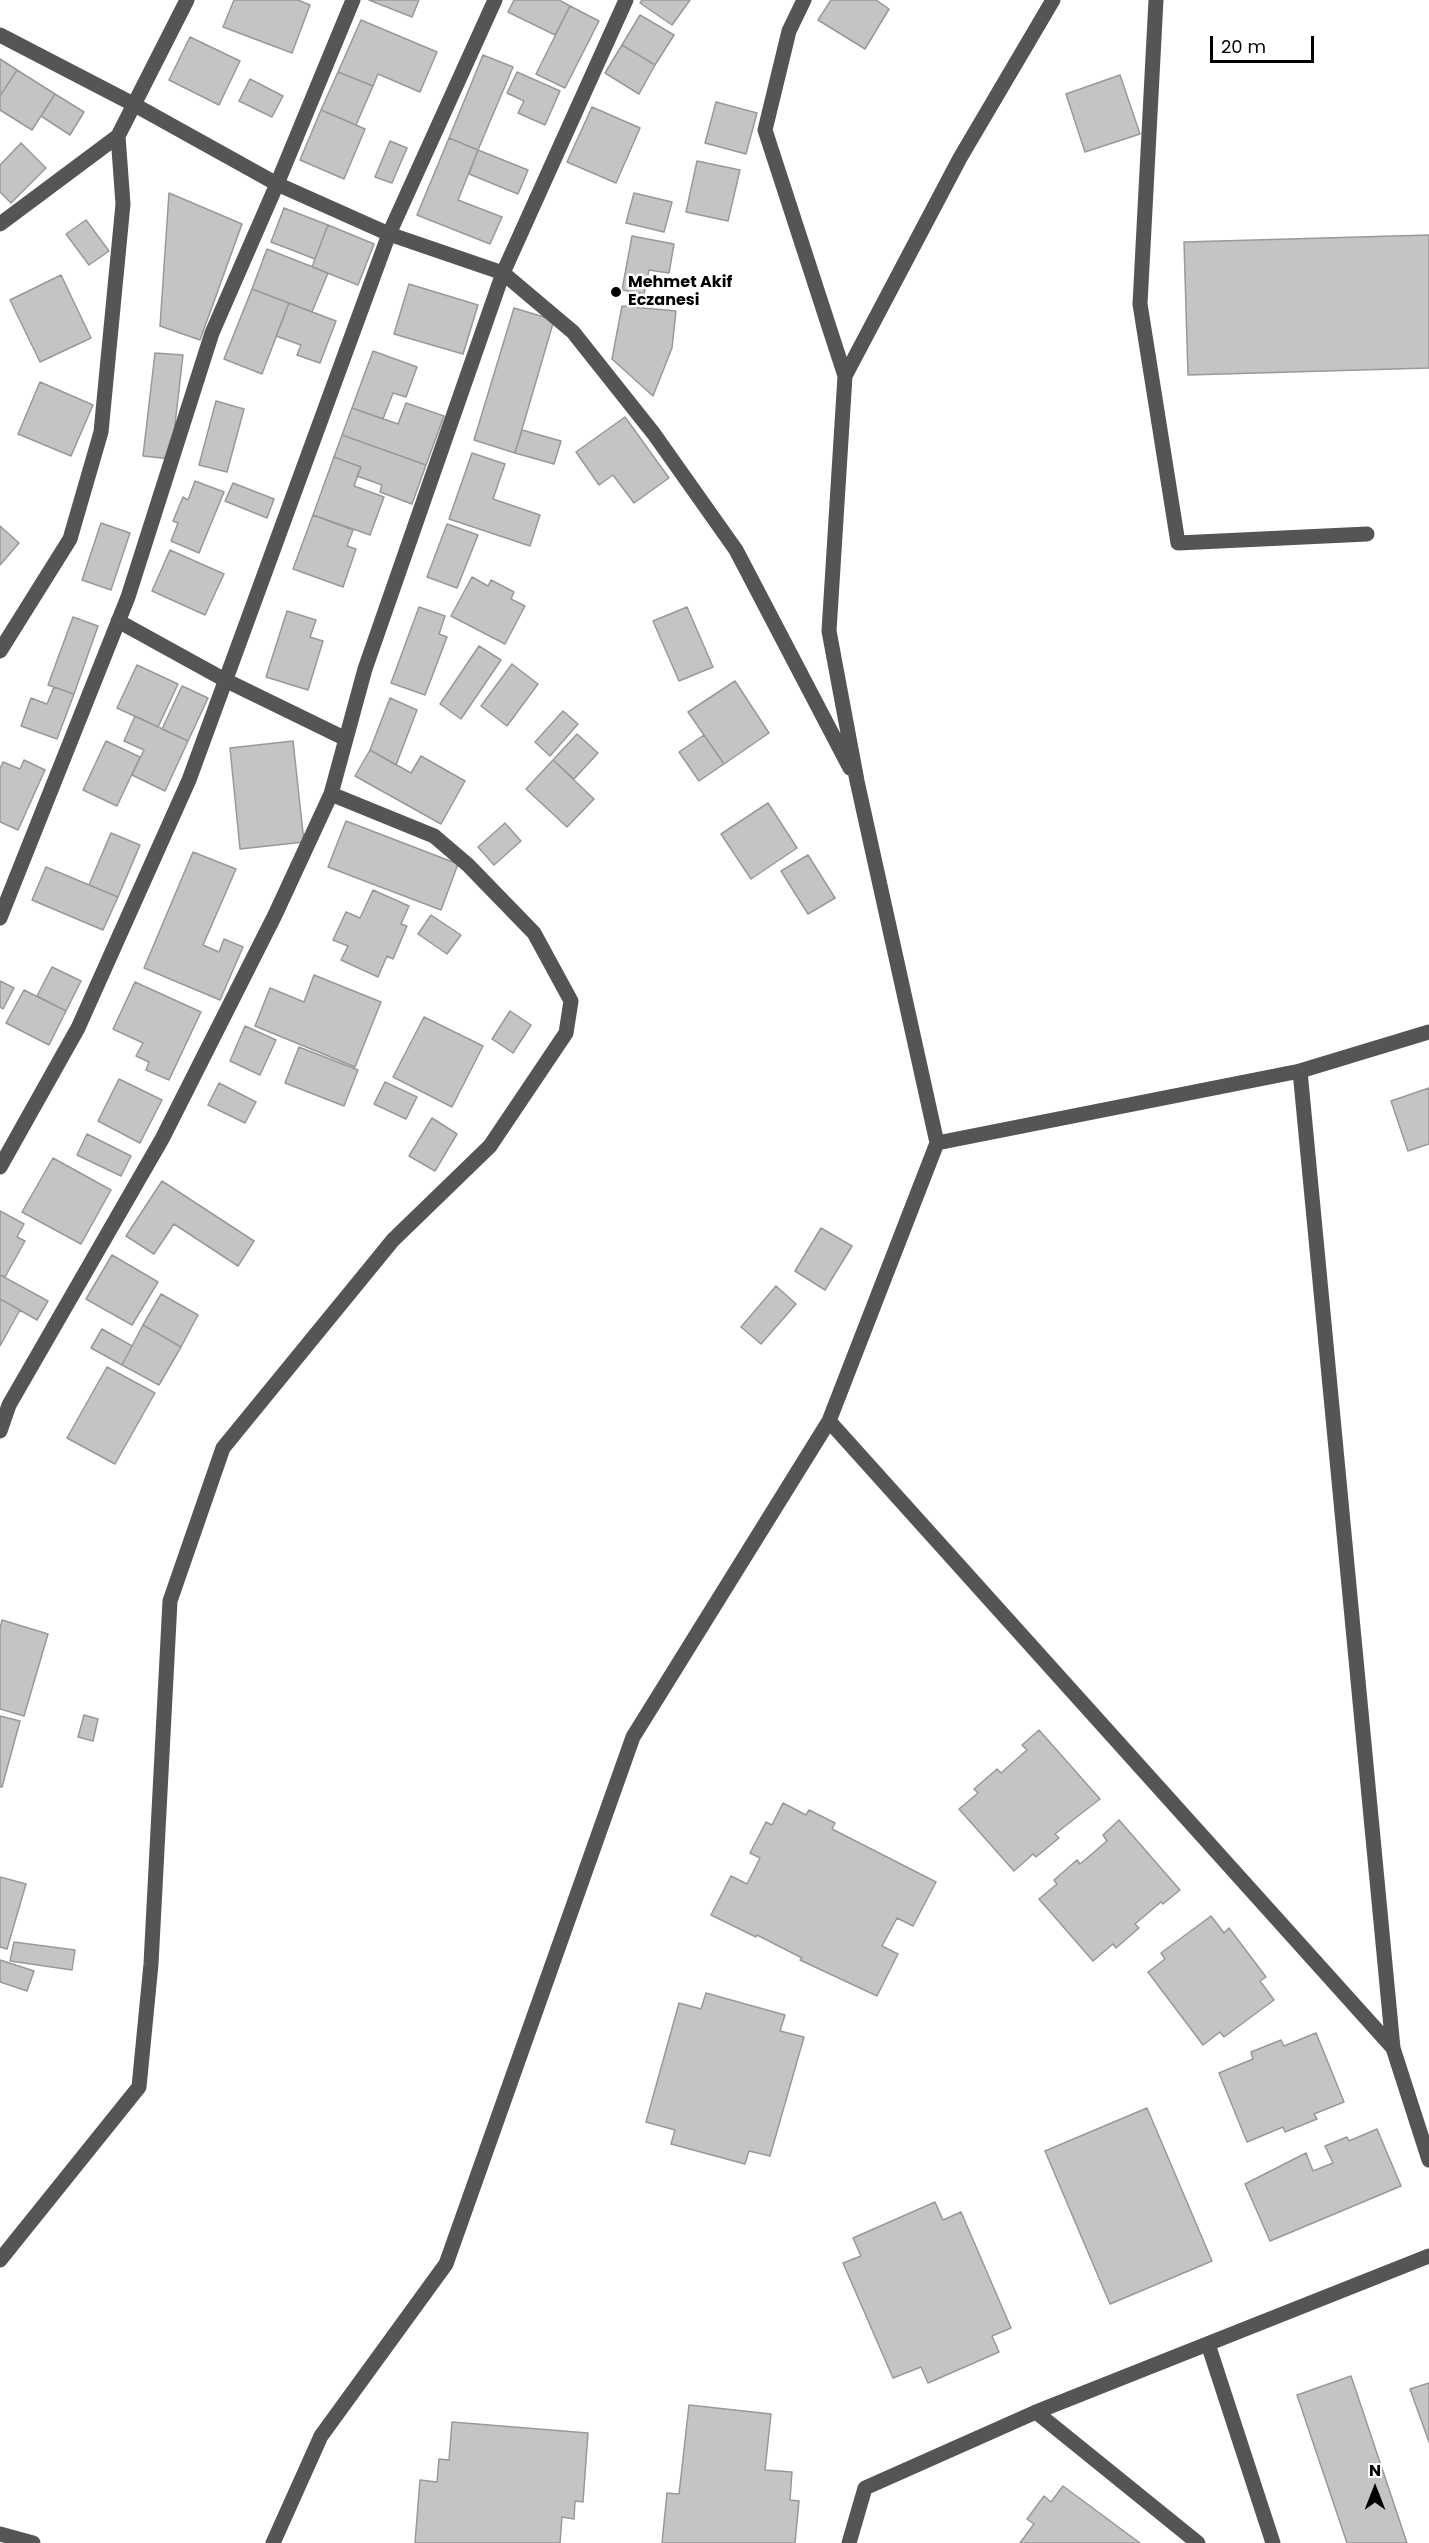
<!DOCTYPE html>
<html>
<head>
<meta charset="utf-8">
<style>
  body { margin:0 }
  #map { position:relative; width:1429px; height:2543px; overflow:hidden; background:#fff; font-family:Poppins,sans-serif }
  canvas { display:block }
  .north { position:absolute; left:1345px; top:2459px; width:60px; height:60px; -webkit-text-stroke:4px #fff; paint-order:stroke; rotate:0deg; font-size:16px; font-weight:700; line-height:24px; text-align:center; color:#000 }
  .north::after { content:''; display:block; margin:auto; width:21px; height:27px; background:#000; clip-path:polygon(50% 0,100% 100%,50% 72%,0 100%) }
  .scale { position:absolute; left:1210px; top:36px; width:104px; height:27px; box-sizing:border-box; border:3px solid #000; border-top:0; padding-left:8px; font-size:18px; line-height:21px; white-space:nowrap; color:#000; -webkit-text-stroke:4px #fff; paint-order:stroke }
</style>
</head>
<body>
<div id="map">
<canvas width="1429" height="2543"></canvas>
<div class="north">N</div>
<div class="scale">20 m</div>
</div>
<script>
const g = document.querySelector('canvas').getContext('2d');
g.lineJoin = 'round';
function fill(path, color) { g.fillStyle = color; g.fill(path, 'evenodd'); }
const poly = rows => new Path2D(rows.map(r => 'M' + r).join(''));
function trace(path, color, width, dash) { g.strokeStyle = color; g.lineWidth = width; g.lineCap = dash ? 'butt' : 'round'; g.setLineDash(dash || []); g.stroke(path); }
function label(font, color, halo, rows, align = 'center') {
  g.font = font + ' Poppins,sans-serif'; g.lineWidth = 5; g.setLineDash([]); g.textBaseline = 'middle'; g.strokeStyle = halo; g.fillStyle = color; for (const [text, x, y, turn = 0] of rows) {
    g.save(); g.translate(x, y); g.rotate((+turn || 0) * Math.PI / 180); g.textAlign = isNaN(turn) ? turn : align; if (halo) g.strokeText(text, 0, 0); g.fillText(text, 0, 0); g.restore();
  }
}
const building = poly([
  [234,0,298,0,310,5,292,53,223,27,234,0],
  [369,0,419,0,412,17,369,0],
  [514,0,559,0,570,6,555,35,508,12,514,0],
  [642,0,690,0,672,25,640,3,642,0],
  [831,0,876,0,889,9,865,49,818,20,831,0],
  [570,6,599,21,565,88,536,74,570,6],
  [640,15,674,35,655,65,622,45,640,15],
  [361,20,437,52,420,92,378,74,373,86,338,72,361,20],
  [190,37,240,61,219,105,169,80,190,37],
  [622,45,655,65,639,94,605,73,622,45],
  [483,55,513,67,478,150,449,138,483,55],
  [0,59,17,70,0,96,0,59],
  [17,70,55,94,32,130,0,110,0,96,17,70],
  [338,72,373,86,356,125,321,110,338,72],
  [517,72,560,91,545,125,518,113,524,101,507,93,517,72],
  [1120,75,1140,134,1085,152,1066,94,1120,75],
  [250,79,283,96,272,117,239,101,250,79],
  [55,94,84,112,70,135,41,116,55,94],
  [716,102,757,113,746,154,705,143,716,102],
  [592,107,640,128,616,183,567,162,592,107],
  [321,110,365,129,344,179,300,160,321,110],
  [449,138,478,150,458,200,502,217,490,244,417,215,449,138],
  [390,141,407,148,392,183,375,177,390,141],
  [21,143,46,168,11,203,0,192,0,165,21,143],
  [478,150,528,170,518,194,469,174,478,150],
  [697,161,740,170,728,221,686,212,697,161],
  [169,193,242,224,200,340,160,326,169,193],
  [634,193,672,202,664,232,626,223,634,193],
  [284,208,328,225,315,259,271,242,284,208],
  [86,220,109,251,89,265,66,234,86,220],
  [328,225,374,244,358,285,312,267,328,225],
  [1429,235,1429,368,1188,375,1184,242,1429,235],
  [632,236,674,244,669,273,649,270,644,294,622,290,632,236],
  [267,249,328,273,312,312,252,289,267,249],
  [61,275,91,338,40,362,10,300,61,275],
  [409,284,478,305,463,354,394,334,409,284],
  [252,289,289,303,262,374,224,359,252,289],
  [289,303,336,321,320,363,297,355,301,345,276,336,289,303],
  [622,306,676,311,672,348,653,396,612,359,622,306],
  [514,308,554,320,515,453,474,440,514,308],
  [373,351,417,367,406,397,393,393,383,419,352,408,373,351],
  [155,353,183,355,171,459,143,456,155,353],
  [40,382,93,405,71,456,18,434,40,382],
  [216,401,244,409,227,472,199,465,216,401],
  [406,403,444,416,426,465,342,435,352,408,398,424,406,403],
  [625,417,669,478,634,503,613,475,599,485,576,452,625,417],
  [522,430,561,441,554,464,515,453,522,430],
  [342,435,426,465,412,504,380,492,382,485,357,476,361,467,334,457,342,435],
  [472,453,505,464,493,499,540,515,530,546,449,519,472,453],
  [334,457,361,467,354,486,384,497,370,535,313,515,334,457],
  [195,481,224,492,199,553,171,541,178,523,173,521,183,497,188,500,195,481],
  [233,483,274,499,267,518,225,501,233,483],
  [313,515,353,530,347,546,356,549,343,587,293,569,313,515],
  [101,523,130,533,111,590,82,580,101,523],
  [447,524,478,535,457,588,427,577,447,524],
  [0,526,19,543,0,565,0,526],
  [170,550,224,574,205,615,152,591,170,550],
  [472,577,488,586,491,580,514,592,511,599,525,606,505,644,451,616,472,577],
  [419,607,445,616,439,634,447,637,425,695,391,683,419,607],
  [687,607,713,667,679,681,653,621,687,607],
  [287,611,316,620,310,637,323,641,308,690,266,677,287,611],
  [73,617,98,626,74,694,48,685,73,617],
  [479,646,501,660,461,719,440,704,479,646],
  [512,664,538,684,507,726,481,706,512,664],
  [137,665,178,684,158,727,117,708,137,665],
  [735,681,769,733,724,764,688,712,735,681],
  [182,686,208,698,188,741,162,729,182,686],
  [54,687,74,694,57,739,21,726,31,698,47,704,54,687],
  [390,698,417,710,396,765,370,750,390,698],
  [563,711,578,724,550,756,535,742,563,711],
  [135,716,188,741,165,791,132,775,144,750,124,741,135,716],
  [577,734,598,753,574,779,553,760,577,734],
  [704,735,724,764,699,781,679,752,704,735],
  [106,741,140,757,117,806,83,790,106,741],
  [293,741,304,842,240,849,230,748,293,741],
  [370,750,411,773,421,756,465,781,441,824,355,776,370,750],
  [24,760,45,770,18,830,0,822,0,769,3,762,20,769,24,760],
  [553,760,594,799,567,827,526,789,553,760],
  [768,803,797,848,751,879,721,834,768,803],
  [346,821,458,864,441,910,328,867,346,821],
  [505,823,521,841,494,865,478,847,505,823],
  [111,833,140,845,118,897,89,885,111,833],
  [193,852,236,869,203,945,219,952,224,939,243,947,220,1000,144,968,193,852],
  [808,855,835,898,808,914,781,871,808,855],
  [46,867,118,897,103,930,32,900,46,867],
  [373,890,409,906,401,924,407,926,393,959,387,956,378,977,341,960,348,946,333,940,346,912,360,918,373,890],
  [431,915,461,935,447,954,418,934,431,915],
  [52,967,81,981,66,1011,37,996,52,967],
  [314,975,381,1002,355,1067,255,1026,270,988,304,1002,314,975],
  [0,981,14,988,3,1009,0,1007,0,981],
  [135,982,201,1012,169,1080,146,1070,149,1062,136,1056,143,1043,113,1029,135,982],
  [24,990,66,1011,49,1045,6,1023,24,990],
  [510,1011,531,1025,513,1053,492,1039,510,1011],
  [424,1017,483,1046,452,1107,393,1077,424,1017],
  [245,1026,276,1040,260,1075,230,1061,245,1026],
  [299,1047,358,1070,344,1106,285,1083,299,1047],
  [119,1079,162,1100,140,1143,98,1121,119,1079],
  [385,1082,417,1097,406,1119,374,1104,385,1082],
  [219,1083,256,1102,245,1123,208,1105,219,1083],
  [1429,1088,1429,1144,1408,1151,1391,1101,1429,1088],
  [432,1118,457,1134,435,1171,409,1156,432,1118],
  [87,1134,131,1156,121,1176,77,1155,87,1134],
  [53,1158,111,1190,81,1244,22,1212,53,1158],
  [162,1181,254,1241,238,1266,174,1224,154,1254,126,1236,162,1181],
  [0,1211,24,1224,17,1237,25,1241,5,1277,0,1275,0,1211],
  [821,1228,852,1246,825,1290,795,1271,821,1228],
  [112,1255,158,1282,132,1325,86,1299,112,1255],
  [0,1275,48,1301,37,1320,0,1299,0,1275],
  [776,1286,796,1304,761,1344,741,1327,776,1286],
  [161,1294,198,1315,181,1347,143,1325,161,1294],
  [0,1299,20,1310,0,1346,0,1299],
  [143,1325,181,1347,159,1385,122,1365,143,1325],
  [102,1329,132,1346,122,1365,91,1348,102,1329],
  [107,1367,155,1393,115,1464,67,1438,107,1367],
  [2,1620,48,1634,24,1716,0,1709,0,1628,2,1620],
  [84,1715,98,1719,93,1741,78,1737,84,1715],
  [0,1716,20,1721,2,1787,0,1787,0,1716],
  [1039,1730,1100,1799,1055,1834,1059,1838,1036,1857,1033,1854,1014,1871,959,1809,978,1793,974,1789,997,1769,1001,1773,1027,1750,1022,1745,1039,1730],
  [783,1803,806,1815,809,1810,835,1823,832,1829,936,1882,913,1926,897,1918,882,1946,898,1954,877,1996,800,1960,802,1958,757,1935,756,1937,711,1915,731,1876,747,1884,760,1858,750,1853,766,1822,772,1825,783,1803],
  [1119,1820,1180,1890,1163,1904,1161,1902,1135,1924,1139,1928,1116,1948,1113,1944,1093,1961,1039,1899,1057,1884,1054,1880,1077,1860,1080,1864,1107,1841,1103,1835,1119,1820],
  [0,1877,26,1884,7,1949,0,1947,0,1877],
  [1211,1916,1224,1933,1229,1928,1266,1977,1260,1981,1274,2000,1224,2037,1220,2032,1203,2045,1148,1972,1165,1959,1161,1953,1211,1916],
  [14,1942,75,1950,72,1970,10,1961,14,1942],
  [0,1960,34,1971,27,1991,0,1982,0,1960],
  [706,1993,785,2015,780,2031,804,2037,770,2156,749,2151,745,2164,671,2144,675,2130,646,2122,679,2003,701,2009,706,1993],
  [1316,2033,1344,2102,1314,2114,1317,2119,1285,2132,1283,2127,1247,2142,1219,2073,1253,2059,1251,2052,1281,2040,1284,2046,1316,2033],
  [1147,2108,1212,2261,1110,2304,1045,2151,1147,2108],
  [1377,2129,1401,2186,1270,2241,1245,2184,1306,2153,1313,2171,1333,2163,1325,2146,1347,2137,1349,2141,1377,2129],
  [935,2202,943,2220,961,2212,1011,2328,992,2336,999,2352,928,2383,921,2367,893,2378,843,2263,861,2256,853,2238,935,2202],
  [1351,2376,1407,2543,1347,2543,1297,2395,1351,2376],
  [1429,2383,1429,2442,1410,2389,1429,2383],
  [689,2405,771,2414,765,2470,792,2472,790,2500,799,2501,795,2543,662,2543,667,2493,679,2494,689,2405],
  [452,2422,588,2433,583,2502,575,2501,574,2519,562,2517,560,2543,415,2543,420,2480,437,2482,439,2459,449,2460,452,2422],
  [1063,2486,1140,2543,1020,2543,1034,2524,1027,2519,1044,2496,1051,2502,1063,2486]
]);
const minor = poly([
  [804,0,789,31,765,130,845,376],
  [1156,0,1140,304,1178,543,1367,534],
  [0,35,133,104,277,184,389,234,503,273,573,332,654,434,736,550,850,768],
  [0,224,118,136],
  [118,621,225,680,346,739],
  [0,651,70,539,101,432,123,204,118,136,187,0],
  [0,918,128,597,212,333,277,184,353,0],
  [1300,1071,1393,2048],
  [937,1143,1300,1071,1429,1032],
  [0,1167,78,1028,189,780,389,234,495,0],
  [829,1421,1393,2048,1429,2160],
  [0,1431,9,1405,162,1139,275,915,331,794,365,669,503,273,626,0],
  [0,2260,139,2087,151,1964,170,1601,223,1448,393,1240,490,1146,566,1033,571,1001,534,933,468,865,434,836,331,794],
  [1208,2344,1273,2543],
  [1036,2412,1198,2543],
  [0,2534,33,2543],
  [273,2543,321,2436,446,2264,633,1737,829,1421,937,1143,857,781,829,631,845,376,960,158,1053,0],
  [849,2543,865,2488,1036,2412,1429,2256]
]);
const markers = [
  [616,292,6,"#000"]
];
const poiNames = [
  ["Mehmet Akif",628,283],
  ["Eczanesi",628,301]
];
fill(building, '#c4c4c4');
trace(building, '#999', 1.5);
trace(minor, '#555', 15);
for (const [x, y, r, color] of markers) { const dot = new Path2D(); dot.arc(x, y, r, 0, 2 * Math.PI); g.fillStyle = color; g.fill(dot); trace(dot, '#fff', 2); }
label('bold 16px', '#000', '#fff', poiNames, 'left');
</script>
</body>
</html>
